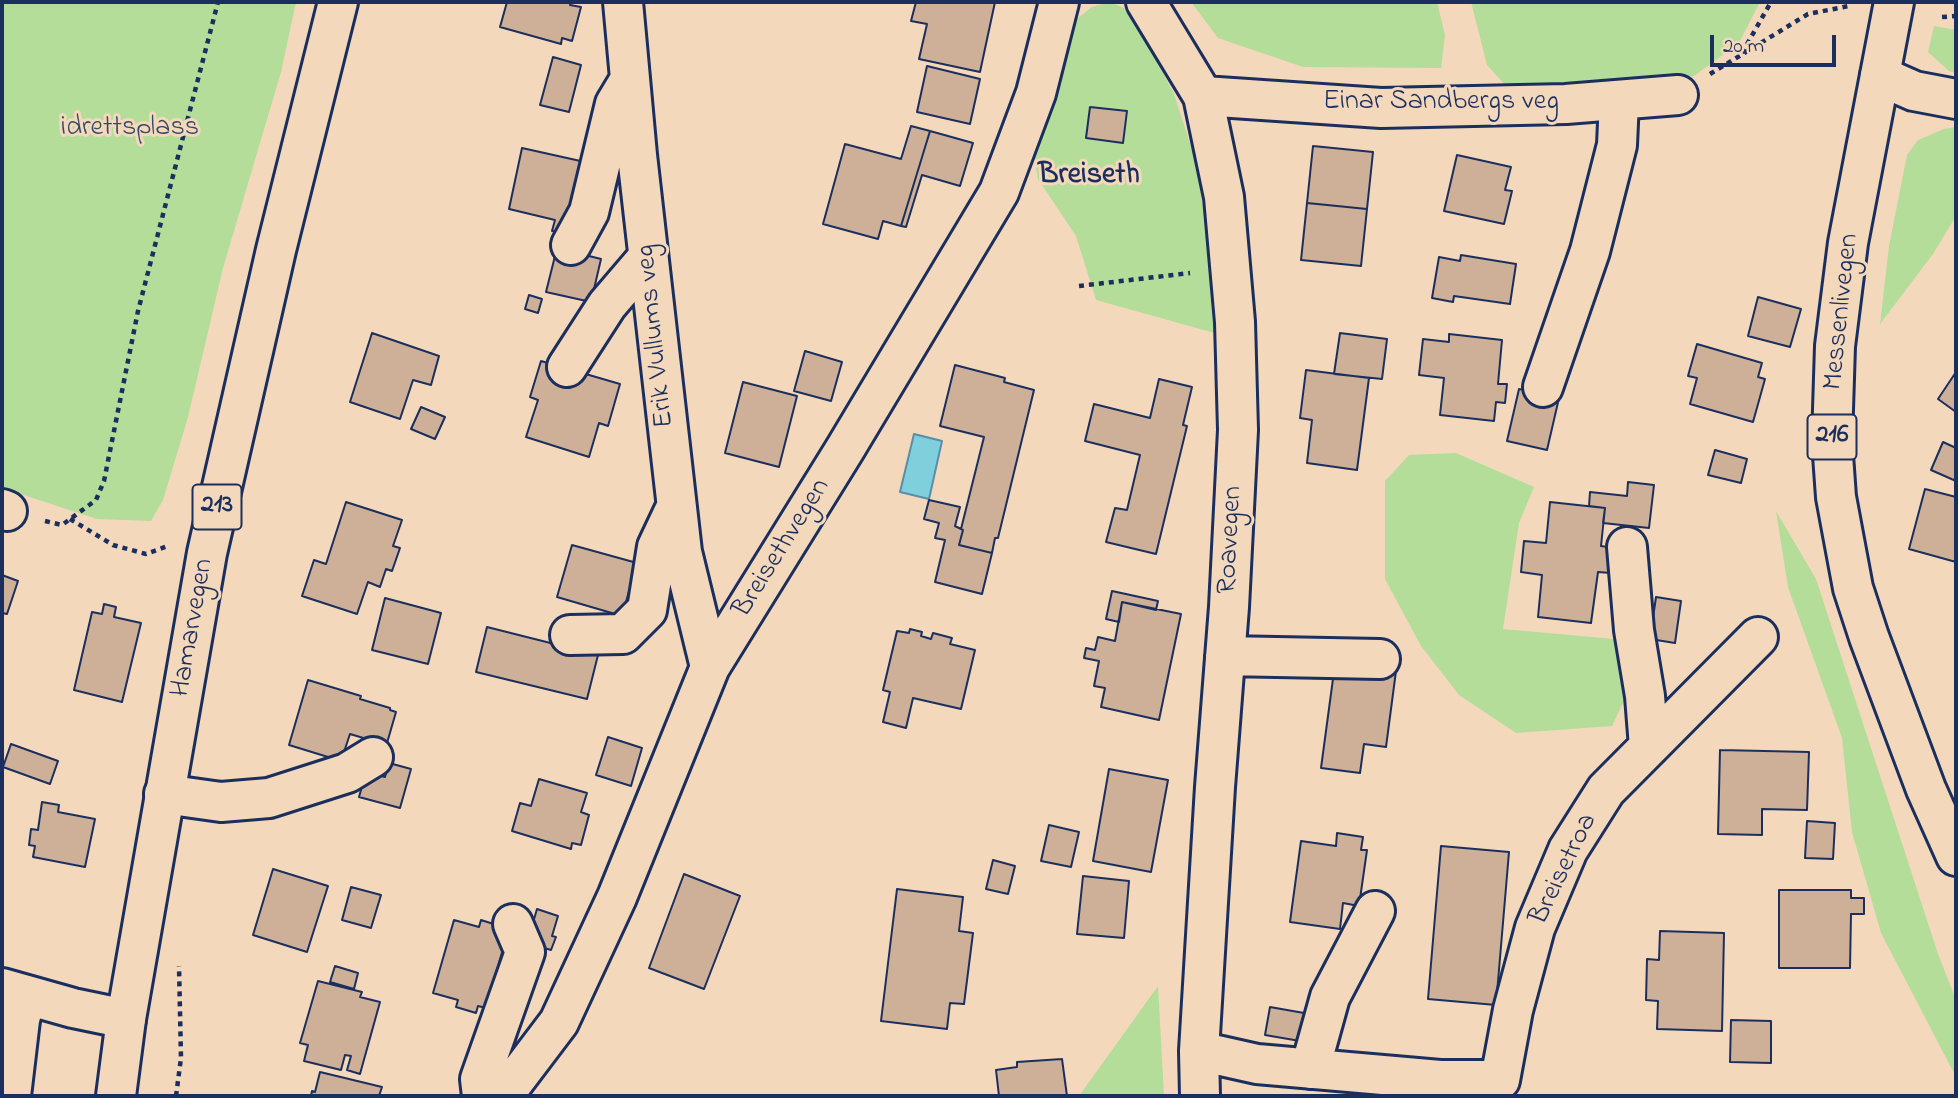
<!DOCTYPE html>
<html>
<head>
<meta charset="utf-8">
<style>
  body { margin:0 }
  #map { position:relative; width:1958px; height:1098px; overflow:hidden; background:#f4d8bb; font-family:"Indie Flower",sans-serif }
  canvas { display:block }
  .frame { position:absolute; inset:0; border:4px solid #1b2f5e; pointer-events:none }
  .scale { position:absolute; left:1710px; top:35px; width:126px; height:32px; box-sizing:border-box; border:4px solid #1b2f5e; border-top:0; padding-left:9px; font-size:21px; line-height:24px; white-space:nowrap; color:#1b2f5e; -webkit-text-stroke:5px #f4d8bb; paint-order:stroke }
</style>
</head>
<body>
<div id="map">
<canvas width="1958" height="1098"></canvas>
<div class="frame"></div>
<div class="scale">20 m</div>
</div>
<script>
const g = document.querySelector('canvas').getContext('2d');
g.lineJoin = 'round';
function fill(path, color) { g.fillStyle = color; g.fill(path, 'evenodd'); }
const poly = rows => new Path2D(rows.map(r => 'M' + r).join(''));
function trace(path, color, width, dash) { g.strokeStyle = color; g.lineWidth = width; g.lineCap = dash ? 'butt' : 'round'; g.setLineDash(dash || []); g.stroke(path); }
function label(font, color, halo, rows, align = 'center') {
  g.font = font + ' "Indie Flower",sans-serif'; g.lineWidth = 6; g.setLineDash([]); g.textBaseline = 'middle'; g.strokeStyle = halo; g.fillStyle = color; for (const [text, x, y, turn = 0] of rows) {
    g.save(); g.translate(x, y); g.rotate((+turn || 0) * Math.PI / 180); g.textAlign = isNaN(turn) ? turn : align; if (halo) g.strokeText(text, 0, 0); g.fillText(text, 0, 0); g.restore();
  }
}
const green = poly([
  [2,2,296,2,281,72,223,268,188,417,163,500,151,521,97,519,2,488],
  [1109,2,1124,8,1136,21,1174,94,1193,153,1208,234,1218,334,1096,300,1076,236,1038,179,1034,155,1066,49,1078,18,1092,7],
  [1191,2,1437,2,1445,35,1441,68,1303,67,1218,38],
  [1471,2,1760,2,1739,43,1694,76,1631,88,1507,87,1487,65],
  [1934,26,1956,30,1956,73,1949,71,1928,52],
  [1956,127,1956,216,1933,254,1880,324,1889,246,1907,155,1918,140,1944,129],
  [1456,453,1534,487,1519,523,1503,629,1614,639,1624,701,1612,726,1516,733,1459,695,1421,646,1385,579,1385,481,1409,455],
  [1776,511,1816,579,1938,954,1956,1000,1956,1077,1881,933,1852,832,1842,738,1788,587],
  [1158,986,1164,1096,1079,1096]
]);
const water = poly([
  [914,434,942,441,929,499,900,492,914,434]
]);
const building = poly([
  [507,2,571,2,570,5,581,7,572,41,562,38,561,44,500,27,507,2],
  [916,2,995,2,980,72,919,59,927,24,911,21,916,2],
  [553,57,581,65,569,112,540,105,553,57],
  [927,66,980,79,970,124,917,112,927,66],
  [1090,107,1127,111,1123,143,1086,138,1090,107],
  [911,126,930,131,901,226,883,221,878,239,823,224,845,144,901,159,911,126],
  [930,131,973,143,960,186,922,175,906,227,901,226,930,131],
  [1313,146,1373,152,1367,209,1307,203,1313,146],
  [522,148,585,162,567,234,552,231,555,220,509,209,522,148],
  [1457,155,1511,167,1505,190,1512,191,1504,224,1444,211,1457,155],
  [1307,203,1367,209,1361,266,1301,260,1307,203],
  [557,248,601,259,591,302,546,292,557,248],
  [1461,255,1516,264,1510,304,1454,296,1453,302,1432,298,1439,257,1460,261,1461,255],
  [529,295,542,299,538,313,525,309,529,295],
  [1758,297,1801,309,1790,347,1748,336,1758,297],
  [372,333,439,356,431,385,413,380,400,419,350,402,372,333],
  [1340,333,1387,339,1382,379,1334,374,1340,333],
  [1449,334,1502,340,1498,384,1507,384,1505,403,1496,402,1494,421,1440,415,1444,378,1419,375,1423,339,1449,342,1449,334],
  [1697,344,1762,363,1758,377,1765,379,1753,422,1690,404,1697,378,1688,376,1697,344],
  [805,351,842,362,831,401,794,391,805,351],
  [541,361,620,384,608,426,599,423,589,457,526,437,538,400,530,397,541,361],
  [955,365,1005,378,1004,382,1034,390,998,538,995,538,992,553,959,545,963,530,961,529,984,437,940,426,955,365],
  [1306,370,1369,378,1357,470,1307,463,1312,420,1300,418,1306,370],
  [1956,372,1956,412,1938,399,1956,372],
  [1159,379,1192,387,1183,425,1187,426,1156,554,1106,542,1115,508,1127,510,1140,455,1085,441,1094,404,1150,418,1159,379],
  [743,382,797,396,779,467,725,453,743,382],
  [1519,389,1559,398,1547,450,1507,441,1519,389],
  [421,407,445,417,435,439,411,429,421,407],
  [1943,442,1956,448,1956,481,1931,470,1943,442],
  [1715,450,1747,459,1741,483,1708,475,1715,450],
  [1628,482,1654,485,1649,528,1603,523,1605,508,1589,506,1590,492,1627,496,1628,482],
  [1925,489,1956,497,1956,562,1909,549,1925,489],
  [929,500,960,507,955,526,963,530,959,545,992,553,982,594,935,582,945,540,935,538,939,523,924,519,929,500],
  [346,502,402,520,393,546,400,548,392,571,386,569,380,587,368,582,357,614,302,596,314,560,326,564,346,502],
  [1550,502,1605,508,1601,546,1614,548,1611,573,1598,572,1591,623,1538,617,1542,575,1521,572,1524,541,1546,543,1550,502],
  [572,545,637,563,622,616,557,597,572,545],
  [2,575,18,581,7,614,2,613,2,575],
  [1112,591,1158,601,1156,610,1122,602,1119,622,1106,619,1112,591],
  [1656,597,1681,601,1675,643,1650,639,1656,597],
  [385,598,441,613,428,664,372,650,385,598],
  [1122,602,1181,614,1159,720,1101,707,1105,688,1094,686,1099,661,1084,658,1086,648,1095,650,1098,637,1115,641,1122,602],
  [104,604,116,607,114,617,141,623,122,702,74,690,92,612,102,614,104,604],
  [487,627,598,655,587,699,476,672,487,627],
  [910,629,922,632,921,636,931,639,933,633,952,638,950,644,975,650,961,709,913,698,906,728,883,722,890,692,883,690,897,631,909,633,910,629],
  [1335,664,1396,671,1386,747,1364,744,1360,773,1321,768,1335,664],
  [308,680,361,696,360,699,390,708,390,710,396,712,387,743,380,741,380,743,350,734,341,761,289,745,308,680],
  [608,737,642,748,631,786,596,775,608,737],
  [11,744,58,761,50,784,3,767,11,744],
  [1720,750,1809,752,1807,810,1762,809,1762,835,1718,834,1720,750],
  [389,763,411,769,400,808,359,797,366,772,385,777,389,763],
  [1109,769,1168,780,1151,872,1093,861,1109,769],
  [539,779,587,793,581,812,589,815,581,845,572,843,571,849,512,831,520,803,531,806,539,779],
  [42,802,59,805,58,812,95,819,85,867,33,857,35,846,29,845,31,829,38,830,42,802],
  [1807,821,1835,823,1833,859,1805,858,1807,821],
  [1049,825,1079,832,1071,867,1041,861,1049,825],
  [1337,833,1363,837,1361,850,1367,850,1359,906,1343,903,1340,929,1290,922,1301,841,1336,846,1337,833],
  [1441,846,1509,852,1496,1005,1428,999,1441,846],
  [993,860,1015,866,1008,894,986,889,993,860],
  [273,869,328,886,307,952,253,935,273,869],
  [684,874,740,896,704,989,649,968,684,874],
  [1083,876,1129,881,1124,938,1077,934,1083,876],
  [351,887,381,895,371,928,342,920,351,887],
  [897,889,963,897,959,931,973,933,964,1004,950,1003,947,1029,881,1021,897,889],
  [1779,890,1851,890,1851,898,1864,898,1864,914,1851,914,1850,968,1779,968,1779,890],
  [537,909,558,916,552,936,556,937,551,950,527,943,537,909],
  [454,920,479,927,481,920,500,926,507,935,486,1008,478,1006,476,1013,456,1007,458,1000,433,993,454,920],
  [1660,931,1724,933,1722,1031,1657,1029,1658,1001,1646,1000,1647,959,1659,960,1660,931],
  [335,966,358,973,354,989,330,982,335,966],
  [318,981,362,992,360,997,380,1002,360,1074,347,1070,351,1056,345,1055,341,1070,304,1061,308,1045,300,1043,318,981],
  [1270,1007,1304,1013,1300,1041,1265,1035,1270,1007],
  [1731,1020,1771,1021,1771,1063,1730,1062,1731,1020],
  [1062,1059,1067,1096,999,1096,996,1070,1017,1067,1017,1062,1062,1059],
  [320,1072,382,1087,379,1096,311,1096,312,1091,315,1092,320,1072]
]);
const path = poly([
  [1942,17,1956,16],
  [1742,53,1771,2],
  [1710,74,1808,14,1849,6],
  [1079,286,1190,273],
  [70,519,113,545,146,554,168,546],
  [45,521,62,525,96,500,104,481,138,311,218,2],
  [176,1096,181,1058,179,966]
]);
const minor = poly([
  [623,2,637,155,682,552,710,667],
  [1146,2,1203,96,1224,197,1235,322,1238,430,1229,607,1215,787,1199,1051,1200,1096],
  [1880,76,1914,91,1956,99],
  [1203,96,1381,108,1566,104,1678,95],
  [571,245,589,212,615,104,627,84],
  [567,367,607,305,648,257],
  [1543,387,1590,251,1617,145,1619,100],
  [2,509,7,511],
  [1627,547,1634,630,1645,696,1649,747],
  [570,635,623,634,647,610,657,547,674,511],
  [1225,656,1380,659],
  [164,794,221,802,269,798,347,773,373,757],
  [2,988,73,1008,126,1019],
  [1199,1051,1257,1064,1440,1080,1500,1080,1513,1010,1535,928,1568,850,1606,790,1758,637],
  [1310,1069,1330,997,1375,911],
  [11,1096,20,1020,26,996],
  [482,1096,480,1079,525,952,513,924],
  [503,1096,559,1022,617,897,710,667,845,449,999,192,1036,93,1059,2]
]);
const major = poly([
  [1894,2,1848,243,1835,346,1832,441,1836,497,1853,588,1869,637,1926,789,1956,856],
  [116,1096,126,1019,207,553,276,250,338,2]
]);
const shields = [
  [1832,437,49],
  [217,507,49]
];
const shieldNames = [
  ["216",1832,437],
  ["213",217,507]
];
const streetNames = [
  ["Einar Sandbergs veg",1441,103],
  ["Messenlivegen",1843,312,-84],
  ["Erik Vullums veg",657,336,-96],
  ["Roavegen",1232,540,-87],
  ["Breisethvegen",783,549,-58],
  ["Hamarvegen",194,628,-80],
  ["Breisetroa",1565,870,-64]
];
const parkNames = [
  ["idrettsplass",130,129]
];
const neighbourhoodNames = [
  ["Breiseth",1089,177]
];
fill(green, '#b4dd99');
fill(water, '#7fcfdc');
trace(water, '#578faa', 2);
fill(building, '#cdb097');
trace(building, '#1b2f5e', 2);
trace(minor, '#1b2f5e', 44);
trace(major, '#1b2f5e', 44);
trace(path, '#1b2f5e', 4.5, [5, 5]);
trace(minor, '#f4d8bb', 38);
trace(major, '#f4d8bb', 38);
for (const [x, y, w] of shields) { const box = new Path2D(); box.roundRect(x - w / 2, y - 22.5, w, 45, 5); g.fillStyle = '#f4d8bb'; g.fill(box); trace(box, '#1b2f5e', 2); }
label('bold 26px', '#1b2f5e', null, shieldNames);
label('28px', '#1b2f5e', '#f4d8bb', streetNames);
label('28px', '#324967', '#f4d8bb', parkNames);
label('bold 30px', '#1b2f5e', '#f4d8bb', neighbourhoodNames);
</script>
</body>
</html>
